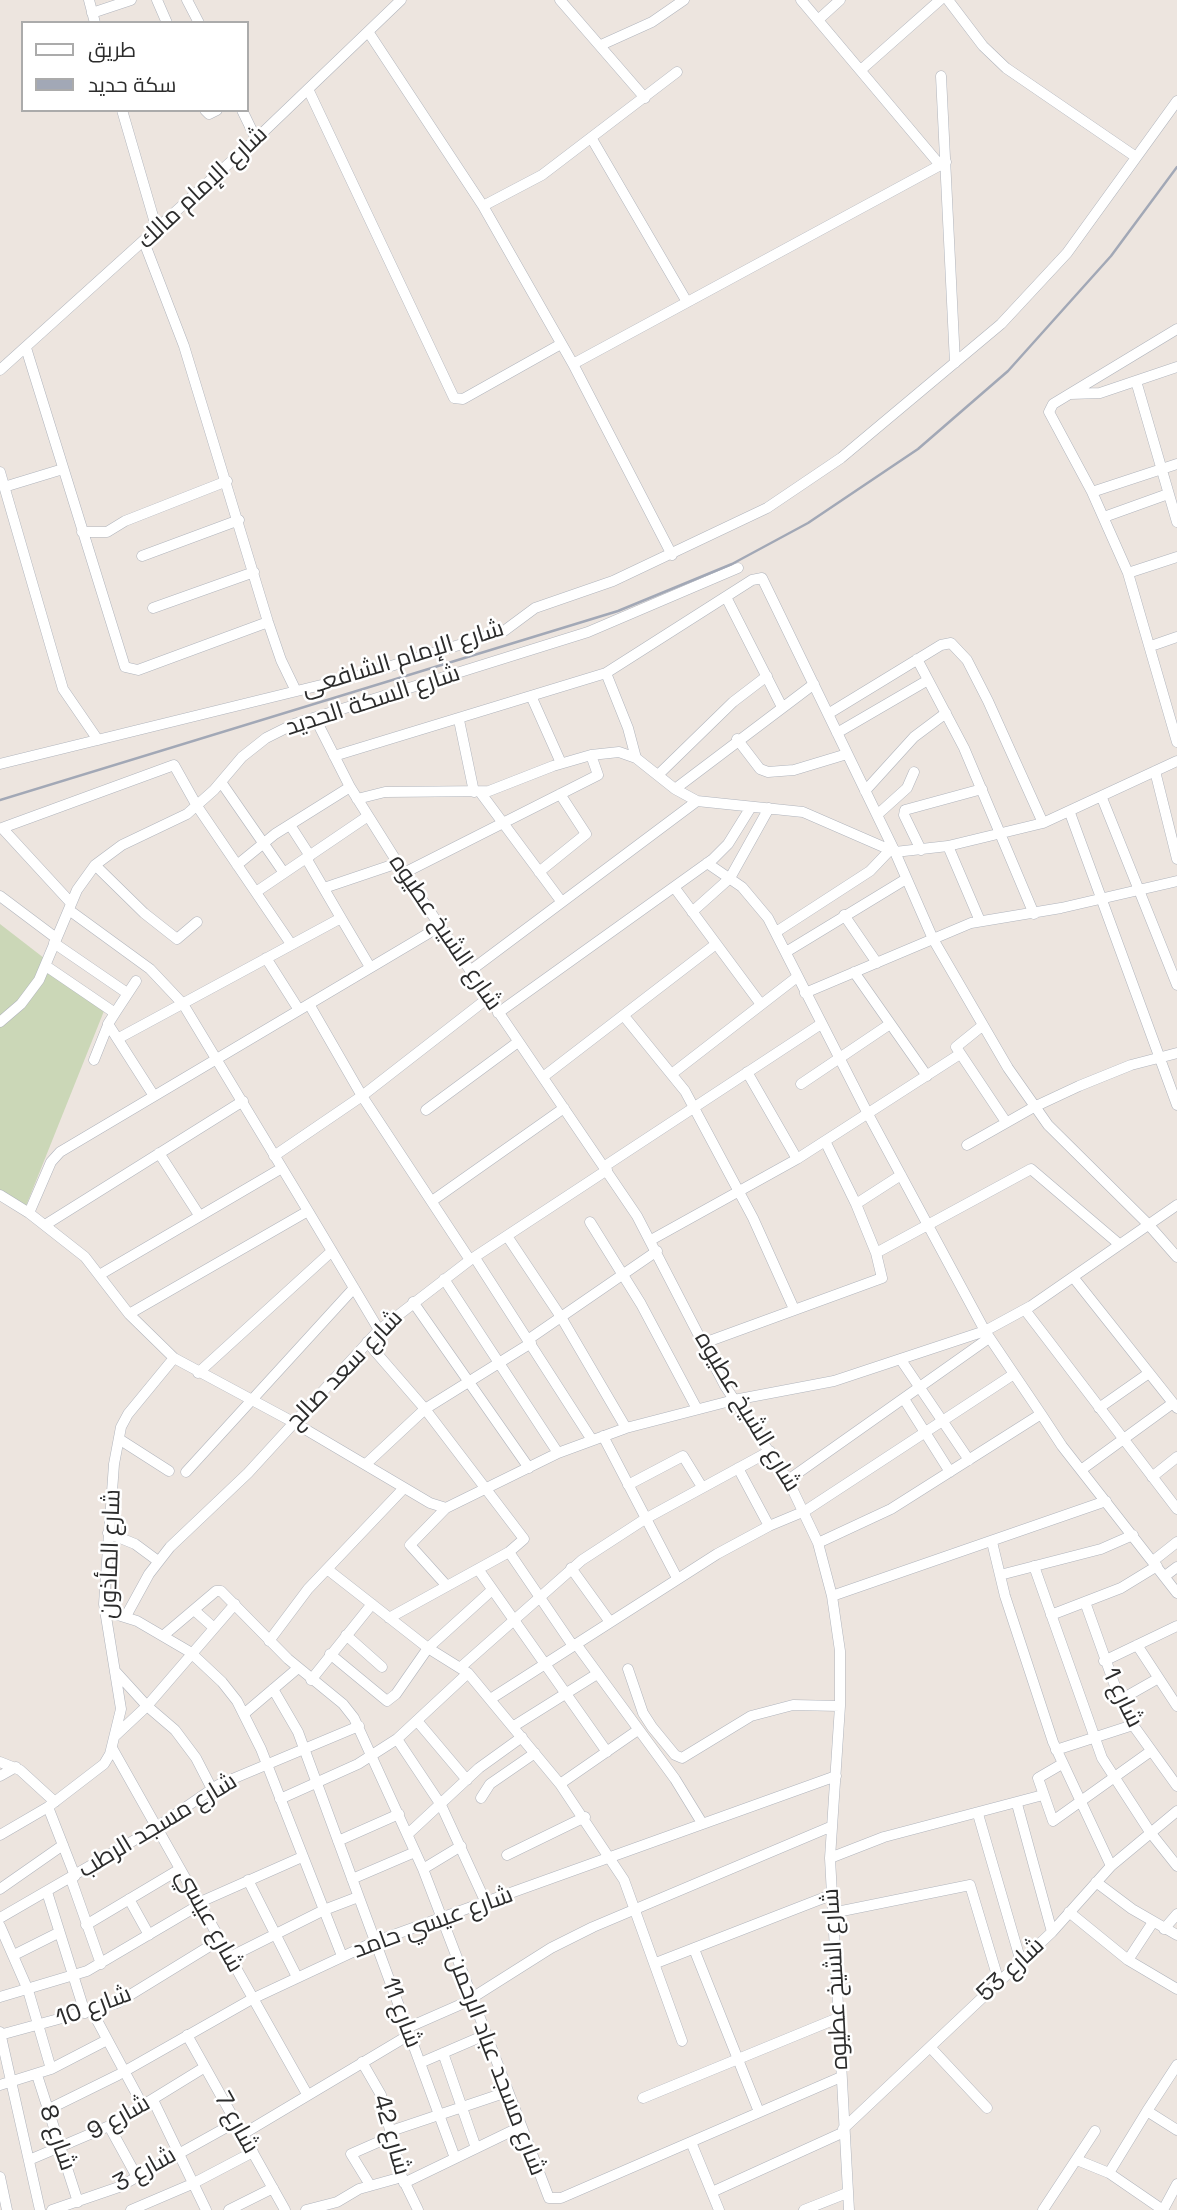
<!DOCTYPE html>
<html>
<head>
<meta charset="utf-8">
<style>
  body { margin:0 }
  #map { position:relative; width:1177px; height:2210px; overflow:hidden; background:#ede5df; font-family:"Space Grotesk",Cairo,sans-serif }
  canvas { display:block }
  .legend { position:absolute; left:21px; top:21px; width:228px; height:91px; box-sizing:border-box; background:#fff; border:2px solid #ababab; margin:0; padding:9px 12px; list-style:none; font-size:21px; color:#2c2c2c }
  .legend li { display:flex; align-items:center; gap:14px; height:35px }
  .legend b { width:35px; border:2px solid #ababab }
</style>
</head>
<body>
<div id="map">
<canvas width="1177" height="2210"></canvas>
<ul class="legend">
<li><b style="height:9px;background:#fff"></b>طريق</li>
<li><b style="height:9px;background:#a2a8b6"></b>سكة حديد</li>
</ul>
</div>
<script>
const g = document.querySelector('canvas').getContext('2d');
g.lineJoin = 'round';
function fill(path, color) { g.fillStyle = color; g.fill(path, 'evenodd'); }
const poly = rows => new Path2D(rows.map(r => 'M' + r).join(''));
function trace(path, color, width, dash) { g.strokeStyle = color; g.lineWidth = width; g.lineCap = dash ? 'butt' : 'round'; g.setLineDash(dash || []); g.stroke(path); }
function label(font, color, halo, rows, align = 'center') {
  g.font = font + ' "Space Grotesk",Cairo,sans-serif'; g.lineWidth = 5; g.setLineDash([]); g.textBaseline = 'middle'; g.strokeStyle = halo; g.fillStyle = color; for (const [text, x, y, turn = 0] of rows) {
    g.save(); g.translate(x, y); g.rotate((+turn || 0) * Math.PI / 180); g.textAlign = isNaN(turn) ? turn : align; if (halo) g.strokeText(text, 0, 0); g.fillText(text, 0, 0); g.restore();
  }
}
const cemetery = poly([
  [0,924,106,1006,24,1211,0,1195]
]);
const minor = poly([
  [89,0,95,23],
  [157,0,167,23],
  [187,0,199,23],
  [560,0,645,98],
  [801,0,940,165],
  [948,0,983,46,1006,68,1136,157],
  [92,13,131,0],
  [818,20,840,0],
  [369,33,483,206,573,364,672,555],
  [601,45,652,22,684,0],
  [862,69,940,0],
  [941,76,955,363],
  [308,89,454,398,463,399,561,344],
  [122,110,157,230],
  [205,110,209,114,217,110],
  [242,110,256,139],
  [592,139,687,302],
  [483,206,542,175,677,72],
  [144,242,184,346,268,622,281,660,296,691],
  [1177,329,1053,404,1049,412,1092,492,1128,573,1177,742],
  [26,348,125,667,138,670,268,622],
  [573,364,946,162],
  [0,370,256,139,401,0],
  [1136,381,1177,522],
  [1070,394,1100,393,1177,367],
  [0,472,63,689,98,740],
  [4,487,63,469],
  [1092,492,1177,464],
  [1104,517,1168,494],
  [82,532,107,532,125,521,227,481],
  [142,556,239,520],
  [1128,573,1177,557],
  [726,597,782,707],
  [153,608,254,572],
  [1151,646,1177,637],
  [917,659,964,748,1034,914],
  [606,673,628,728,636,758],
  [532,698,561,763],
  [828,714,941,645,951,643,967,660,988,701,1043,823],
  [315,718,350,787,404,873,637,1216,725,1386,788,1480,818,1543,832,1596,840,1651,840,1706,830,1858,849,2210],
  [459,720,474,792],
  [837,733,928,680],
  [737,739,760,769,768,772,794,770,847,754],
  [334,756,606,673,752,580,762,578,895,852,933,939,1008,1068,1048,1125,1148,1224,1177,1257],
  [0,764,362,675,504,631,535,608,613,581,767,508,841,458,1001,324,1067,253,1177,101],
  [1155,771,1177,859],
  [658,775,733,702,767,676],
  [221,782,284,873],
  [675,789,814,684],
  [865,791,914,737,946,713],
  [480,792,561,901],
  [1102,798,1177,985],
  [357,799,385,792,489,791,553,766,591,755,619,752,636,758,675,789,697,801,803,812,895,852,948,846,1043,823,1177,761],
  [1070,813,1177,1105],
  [877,815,907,788,914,772],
  [290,825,310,856],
  [948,846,980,921],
  [921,850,904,815,905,810,982,789],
  [707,863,742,887,768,918,868,1114,985,1331,1041,1414,891,1509,818,1543],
  [95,865,144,913,177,939,197,922],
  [237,865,275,834,350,787],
  [539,872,586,834,560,794],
  [404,873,598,775,591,755],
  [674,887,760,1003],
  [324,888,398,863],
  [256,892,368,816],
  [0,896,56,938],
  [71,903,2,828,174,765,197,806,291,944],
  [69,910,150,969,183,1004,308,1211,129,1314],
  [692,912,730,878,769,808],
  [844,915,877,963],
  [341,918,370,967],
  [776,932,870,871,890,850],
  [54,943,127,993],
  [786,952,906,879],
  [266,958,299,1010],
  [46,966,115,1013,108,1024,154,1096],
  [470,971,697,801],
  [854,972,927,1076],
  [805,993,971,923,1061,908,1177,881],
  [309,1004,362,1096,470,1260],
  [115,1013,136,981],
  [498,1013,713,859,728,844,751,807],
  [624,1016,685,1091,753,1218,794,1309],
  [0,1022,21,1004,39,980,77,890,95,865,122,845,187,814,214,790,242,757,266,738,294,724,588,632,738,568],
  [982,1026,956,1047,1006,1122],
  [119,1038,341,918,306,858],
  [94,1060,108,1025],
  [747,1072,797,1159],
  [673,1073,797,977],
  [543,1077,716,944],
  [801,1084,890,1024],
  [426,1110,518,1042],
  [967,1145,1034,1107,1079,1086,1131,1065,1177,1053],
  [159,1153,199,1215],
  [274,1156,362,1096,488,998],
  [605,1166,821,1024],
  [0,1195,29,1213,85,1257,129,1314,174,1358,293,1422,430,1503,446,1508,558,1453,626,1428,734,1400,834,1381,985,1331,1031,1306,1177,1205],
  [432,1201,564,1108],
  [856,1204,901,1175],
  [308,1211,379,1330],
  [29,1213,51,1162,60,1152,439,927],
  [590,1222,641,1304,697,1409],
  [45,1225,243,1101],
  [507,1236,561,1317,626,1428],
  [651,1240,797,1159,960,1054],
  [876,1253,1031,1169,1119,1244],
  [475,1258,592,1440],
  [101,1274,282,1168],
  [1073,1277,1177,1408],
  [444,1279,558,1453],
  [413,1302,529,1468],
  [1025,1310,1177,1509],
  [529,1339,657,1251],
  [367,1342,425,1409,524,1539,509,1552,389,1618],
  [704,1343,882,1278,876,1253,856,1204,825,1141],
  [901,1360,969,1460],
  [198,1373,332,1251],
  [904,1399,950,1472],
  [1099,1408,1149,1373],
  [1041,1414,1062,1446,1177,1593],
  [603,1436,677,1578],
  [119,1439,169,1471],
  [366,1464,425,1409,531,1343],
  [738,1468,769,1526],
  [1081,1470,1173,1403],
  [186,1472,354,1288],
  [1152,1477,1177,1457],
  [788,1480,989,1338],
  [628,1485,683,1456,702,1487],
  [108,1533,135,1544,158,1561],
  [992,1542,1005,1596,1053,1742,1111,1866],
  [509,1552,573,1646],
  [1153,1561,1177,1542],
  [1034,1566,1102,1758,1150,1832,1177,1866],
  [571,1568,610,1622],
  [327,1569,428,1648,468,1673,560,1784,624,1880,682,2041],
  [478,1569,607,1752],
  [1000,1575,1101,1549,1133,1535],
  [1165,1576,1177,1567],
  [446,1585,410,1545,446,1508],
  [832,1596,1106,1501],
  [1085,1602,1120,1700,1133,1725,1177,1786],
  [194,1610,213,1627],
  [105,1611,137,1621,190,1652,222,1682,237,1701,261,1749,342,1956],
  [1051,1615,1121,1588,1157,1566],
  [126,1616,149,1574,170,1547,248,1473,379,1330,470,1260,607,1170],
  [164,1635,216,1591,221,1591,288,1659,343,1704,354,1718,423,1869,549,2198,561,2198,841,2077],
  [346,1635,382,1667],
  [269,1641,308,1589,404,1488],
  [576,1644,675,1779,702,1823],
  [1137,1645,1177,1706],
  [330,1654,387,1701,396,1694,428,1648,492,1590],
  [1104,1661,1177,1626],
  [461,1667,582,1560,645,1519,770,1451],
  [628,1669,643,1713,652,1727,675,1755,682,1758,751,1716,793,1705,840,1706],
  [116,1672,147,1706,175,1730,196,1758,212,1789],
  [311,1680,372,1604],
  [273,1689,298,1732,455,2158],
  [492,1698,717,1554,769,1526,805,1511,1014,1374],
  [1120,1700,1157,1679],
  [245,1713,298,1668],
  [418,1722,467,1780],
  [514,1726,597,1674],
  [116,1735,147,1706,235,1604],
  [397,1739,441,1805,486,1903],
  [112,1748,307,2094],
  [1056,1750,1133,1725],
  [0,1762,20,1770,55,1802],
  [1062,1764,1038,1778,1053,1821,1151,1751],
  [0,1776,16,1767],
  [560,1784,638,1730],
  [481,1798,490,1784,535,1753],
  [280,1799,358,1764,397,1739,468,1673],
  [1017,1804,1052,1932],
  [48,1807,75,1876],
  [978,1814,1021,1962],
  [408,1834,479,1768,522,1737],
  [0,1835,48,1807,104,1764,110,1754,121,1709,104,1604,114,1464,121,1427,128,1414,174,1358],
  [338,1841,399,1814],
  [507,1855,585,1817],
  [830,1858,884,1837,1043,1795],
  [423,1869,461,1846],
  [71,1879,101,1964],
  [352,1879,415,1852],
  [248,1880,297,1977],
  [1096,1882,1132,1909,1177,1935],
  [0,1889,63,1845],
  [47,1892,85,2013],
  [129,1899,149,1935],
  [198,1903,302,1857],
  [1069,1912,1128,1960,1177,1989],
  [832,1913,970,1885,999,1982],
  [0,1918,157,1827,218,1785,359,1726],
  [86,1925,180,1869],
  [0,1926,28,1990,51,2069],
  [1164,1929,1177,1914],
  [694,1949,759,2112],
  [14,1955,58,1933],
  [228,1958,324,1910,358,1897],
  [1128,1960,1153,1922],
  [656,1963,831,1895],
  [0,1997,87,1971,199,1905],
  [92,2011,143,2106],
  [407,2028,464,2003,551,1948,593,1927,830,1827],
  [0,2032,40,2210],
  [0,2035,117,2003,218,1941],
  [187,2035,285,2210],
  [930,2047,987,2108],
  [443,2053,476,2148],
  [362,2062,381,2095,402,2177,418,2210],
  [420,2063,485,2035],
  [37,2075,78,2202],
  [0,2085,51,2069,107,2040],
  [643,2098,838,2018],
  [153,2100,206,2210],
  [47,2110,118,2075,252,1999,374,1942,836,1776],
  [1147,2111,1177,2065],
  [109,2126,137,2177],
  [843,2129,1052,1932,1111,1866,1177,1811],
  [391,2131,507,2092],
  [243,2134,409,2035],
  [691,2142,719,2210],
  [29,2160,109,2126,205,2067],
  [1077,2160,1109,2173,1163,2210],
  [1109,2173,1147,2111,1177,2130],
  [0,2177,7,2210],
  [404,2183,520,2127],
  [370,2185,351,2154,392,2136],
  [712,2192,844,2132],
  [52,2210,119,2187,236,2122],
  [131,2210,192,2184,253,2152],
  [229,2210,273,2188],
  [306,2210,337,2202,359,2189,402,2177],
  [804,2210,847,2193],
  [1043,2210,1095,2131],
  [1163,2210,1177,2184]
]);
const rail = poly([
  [0,800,618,611,732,564,808,523,918,449,1008,371,1111,256,1177,167]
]);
const streetNames = [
  ["شارع الإمام مالك",203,188,-43],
  ["شارع الإمام الشافعى",403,659,-17],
  ["شارع السكة الحديد",373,701,-18],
  ["شارع الشيخ عطيوه",445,933,56],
  ["شارع سعد صالح",345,1370,-46],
  ["شارع الشيخ عطيوه",747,1412,59],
  ["شارع المأذون",111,1554,-88],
  ["شارع 1",1122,1698,64],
  ["شارع مسجد الرطب",158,1826,-31],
  ["شارع عيسي",209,1921,61],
  ["شارع عيسي حامد",433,1923,-20],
  ["شارع 53",1011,1970,-43],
  ["شارع الشيخ عطيوه",836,1979,-93],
  ["شارع 10",94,2007,-20],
  ["شارع 11",401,2013,69],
  ["شارع مسجد عباد الرحمن",496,2065,69],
  ["شارع 9",119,2118,-29],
  ["شارع 7",236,2123,61],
  ["شارع 42",391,2135,74],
  ["شارع 8",57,2138,71],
  ["شارع 3",145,2170,-29]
];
fill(cemetery, '#cbd7b7');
trace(minor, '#b0b4bc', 11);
trace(minor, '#fff', 10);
trace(rail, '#a2a8b6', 2.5);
label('24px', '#2c2c2c', '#fff', streetNames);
</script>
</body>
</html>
